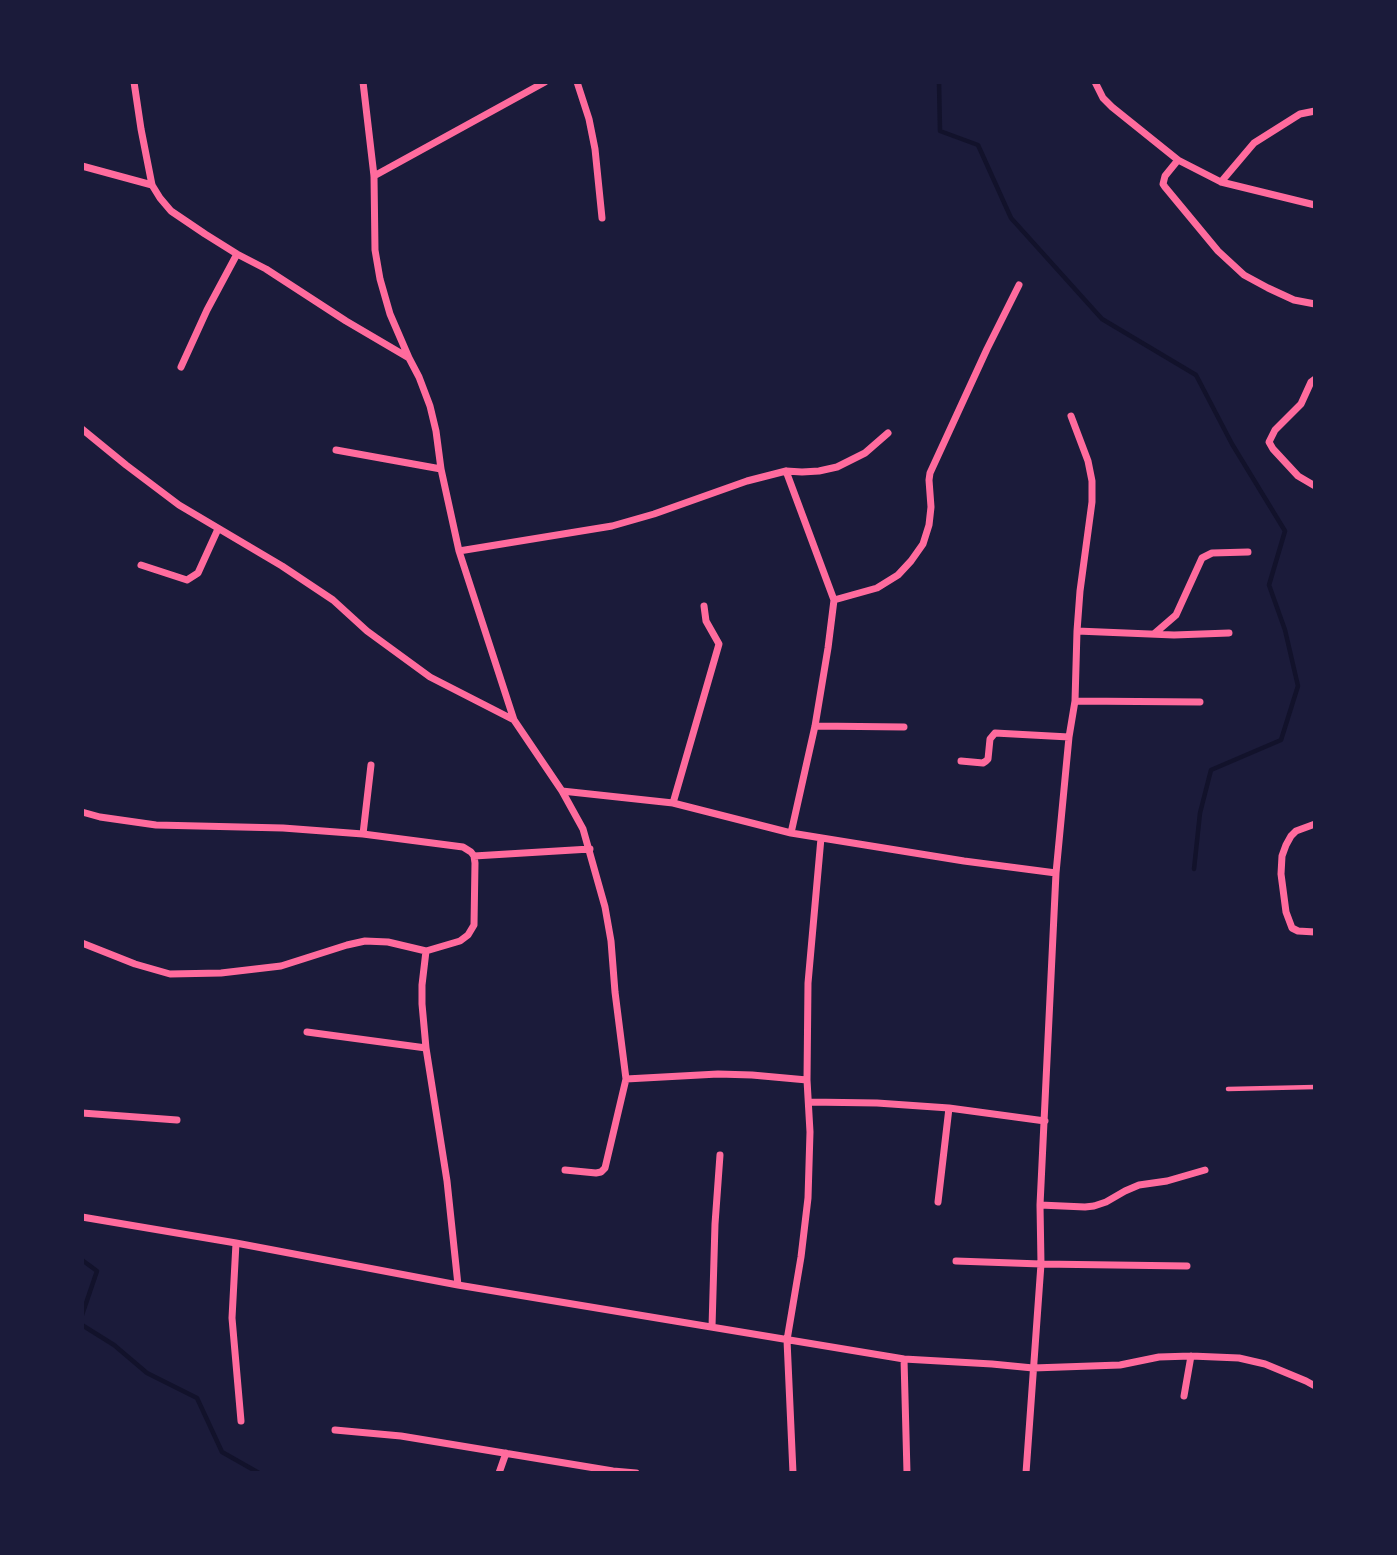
<!DOCTYPE html>
<html>
<head>
<meta charset="utf-8">
<style>
  body { margin:0 }
  #map { position:relative; width:1397px; height:1555px; overflow:hidden; background:#1b1b3a; font-family:"DejaVu Sans",sans-serif }
  canvas { display:block }
  .frame { position:absolute; inset:0; border:84px solid #1b1b3a; pointer-events:none }
</style>
</head>
<body>
<div id="map">
<canvas width="1397" height="1555"></canvas>
<div class="frame"></div>
</div>
<script>
const g = document.querySelector('canvas').getContext('2d');
g.lineJoin = 'round';
const poly = rows => new Path2D(rows.map(r => 'M' + r).join(''));
function trace(path, color, width, dash) { g.strokeStyle = color; g.lineWidth = width; g.lineCap = dash ? 'butt' : 'round'; g.setLineDash(dash || []); g.stroke(path); }
const stream = poly([
  [939,82,940,131,978,145,1011,218,1102,319,1196,375,1232,444,1285,531,1269,585,1285,630,1298,686,1281,740,1211,770,1200,813,1194,869],
  [82,1260,97,1271,82,1315],
  [82,1325,114,1345,147,1373,197,1398,222,1452,259,1473]
]);
const service = poly([
  [1228,1089,1315,1087]
]);
const minor = poly([
  [134,82,141,129,152,185,160,198,171,211,205,234,237,254,266,269,346,321,409,358,419,377,430,406,436,431,441,469,459,551,514,720,562,791,673,803,791,833,964,861,1056,873],
  [363,82,374,176,375,250,380,279,390,314,409,358],
  [577,82,589,119,595,149,602,218],
  [1095,82,1103,98,1112,107,1178,160,1221,182,1315,205],
  [1178,160,1165,176,1163,184,1165,187,1218,251,1244,275,1268,288,1294,300,1315,304],
  [82,166,152,185],
  [374,176,545,82],
  [1221,182,1254,143,1300,114,1315,111],
  [181,367,207,310,237,254],
  [1315,379,1311,382,1301,404,1275,430,1269,442,1273,449,1298,476,1315,486],
  [82,429,126,465,179,505,282,566,333,600,367,631,430,677,514,720],
  [336,450,441,469],
  [786,471,834,600],
  [459,551,612,526,654,514,747,481,786,471,802,472,819,471,837,467,865,453,888,433],
  [141,565,187,580,198,573,218,529],
  [1077,631,1174,635,1229,633],
  [1154,634,1176,615,1202,558,1212,553,1248,552],
  [1075,701,1200,702],
  [815,726,904,727],
  [961,761,983,763,986,761,988,759,990,739,995,733,1069,737],
  [562,791,583,829,605,907,611,941,615,992,626,1079,718,1074,752,1075,807,1080],
  [673,803,719,644,706,621,704,606],
  [82,812,100,817,156,825,283,828,363,834,463,847,471,852,474,856,590,849],
  [1315,824,1296,831,1291,836,1286,845,1282,856,1281,874,1286,912,1292,928,1298,931,1315,932],
  [791,833,815,726,828,648,834,600,877,588,898,575,911,561,923,544,929,525,931,507,929,480,930,473,987,349,1019,285],
  [363,834,371,765],
  [82,943,135,964,170,974,221,973,281,966,347,945,365,941,388,942,426,951],
  [307,1032,426,1048],
  [809,1102,877,1103,949,1108,1045,1121],
  [82,1113,177,1120],
  [565,1170,596,1173,601,1172,605,1168,626,1079],
  [938,1202,949,1108],
  [1040,1205,1085,1207,1094,1206,1106,1202,1125,1191,1139,1185,1167,1181,1205,1170],
  [82,1217,236,1243,458,1285,904,1359,992,1364,1033,1368,1120,1365,1159,1357,1191,1356,1239,1358,1265,1364,1306,1381,1315,1386],
  [236,1243,232,1318,241,1421],
  [956,1261,1041,1264,1187,1266],
  [458,1285,447,1181,426,1048,422,1004,422,985,426,951,460,941,468,935,474,925,475,863,474,856],
  [712,1327,715,1224,720,1155],
  [904,1359,907,1473],
  [1184,1396,1191,1356],
  [335,1430,401,1436,613,1471,636,1473],
  [499,1473,506,1453],
  [793,1473,787,1340,801,1257,808,1198,810,1132,807,1080,808,983,821,838],
  [1026,1473,1041,1264,1040,1205,1056,873,1069,737,1075,701,1077,631,1080,591,1092,502,1092,481,1088,461,1071,416]
]);
trace(stream, '#12122b', 4.5);
trace(service, '#ff6b9d', 4.5);
trace(minor, '#ff6b9d', 7);
</script>
</body>
</html>
